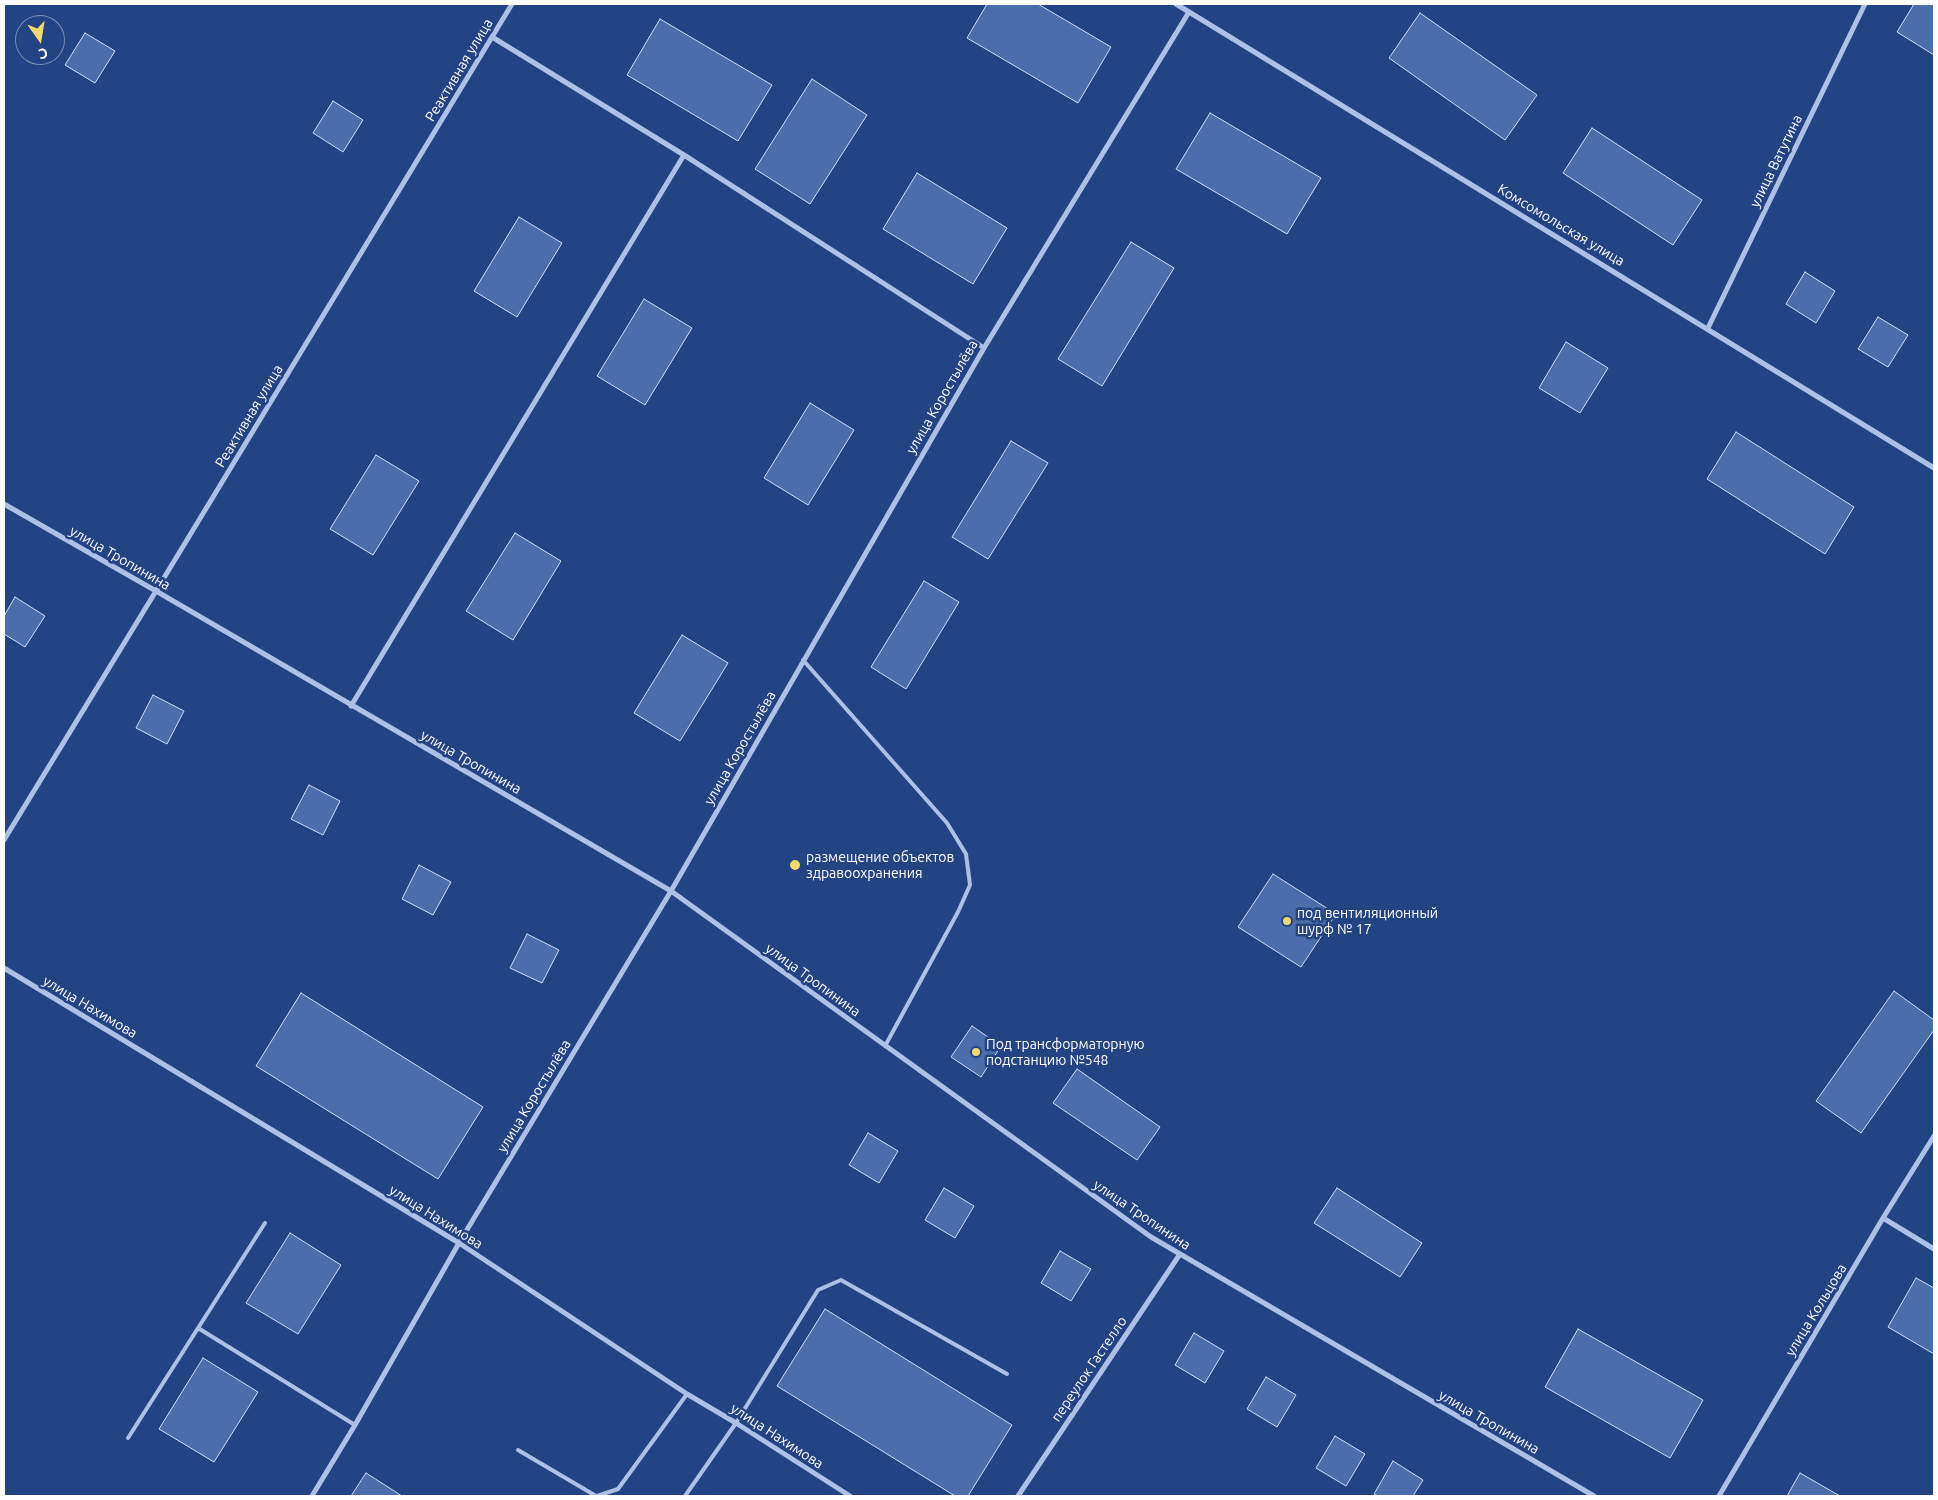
<!DOCTYPE html>
<html>
<head>
<meta charset="utf-8">
<style>
  body { margin:0 }
  #map { position:relative; width:1938px; height:1500px; overflow:hidden; background:#234483; font-family:Ubuntu,sans-serif }
  canvas { display:block }
  .frame { position:absolute; inset:0; border:5px solid #fff; pointer-events:none }
  .north { position:absolute; left:15px; top:15px; width:50px; height:50px; box-sizing:border-box; background:#234483; border:1px solid #7b8fb5; border-radius:50%; rotate:167deg; font-size:14px; font-weight:700; line-height:20px; text-align:center; color:#fff }
  .north::after { content:''; display:block; margin:auto; width:18px; height:22px; background:#f3d86e; clip-path:polygon(50% 0,100% 100%,50% 72%,0 100%) }
</style>
</head>
<body>
<div id="map">
<canvas width="1938" height="1500"></canvas>
<div class="frame"></div>
<div class="north">С</div>
</div>
<script>
const g = document.querySelector('canvas').getContext('2d');
g.lineJoin = 'round';
function fill(path, color) { g.fillStyle = color; g.fill(path, 'evenodd'); }
const poly = rows => new Path2D(rows.map(r => 'M' + r).join(''));
function trace(path, color, width, dash) { g.strokeStyle = color; g.lineWidth = width; g.lineCap = dash ? 'butt' : 'round'; g.setLineDash(dash || []); g.stroke(path); }
function label(font, color, halo, rows, align = 'center') {
  g.font = font + ' Ubuntu,sans-serif'; g.lineWidth = 5; g.setLineDash([]); g.textBaseline = 'middle'; g.strokeStyle = halo; g.fillStyle = color; for (const [text, x, y, turn = 0] of rows) {
    g.save(); g.translate(x, y); g.rotate((+turn || 0) * Math.PI / 180); g.textAlign = isNaN(turn) ? turn : align; if (halo) g.strokeText(text, 0, 0); g.fillText(text, 0, 0); g.restore();
  }
}
const building = poly([
  [987,4,1038,4,1111,47,1078,103,967,38,987,4],
  [1914,4,1934,4,1934,55,1897,32,1914,4],
  [1420,13,1537,95,1505,140,1389,58,1420,13],
  [660,19,772,85,738,141,627,75,660,19],
  [85,33,115,51,95,83,65,65,85,33],
  [812,79,867,115,810,204,755,169,812,79],
  [333,101,363,120,343,152,313,133,333,101],
  [1210,113,1321,178,1287,234,1176,169,1210,113],
  [1592,128,1702,200,1673,245,1563,173,1592,128],
  [917,173,1007,228,973,284,883,229,917,173],
  [519,217,562,243,517,317,474,291,519,217],
  [1131,242,1174,268,1102,386,1058,359,1131,242],
  [1805,272,1835,291,1816,323,1786,304,1805,272],
  [644,299,692,328,645,405,597,376,644,299],
  [1878,317,1908,335,1888,367,1858,349,1878,317],
  [1566,342,1608,368,1580,413,1539,388,1566,342],
  [810,403,854,430,808,505,764,478,810,403],
  [1736,432,1854,507,1825,554,1707,479,1736,432],
  [1011,441,1048,463,988,559,952,537,1011,441],
  [376,455,419,481,373,555,330,529,376,455],
  [515,533,561,561,513,640,466,611,515,533],
  [924,581,959,602,906,689,871,667,924,581],
  [15,597,45,616,25,647,4,634,4,616,15,597],
  [682,635,728,663,680,741,634,713,682,635],
  [153,695,184,711,167,744,136,728,153,695],
  [309,785,340,801,323,835,291,819,309,785],
  [419,865,451,882,433,915,402,899,419,865],
  [1273,874,1336,914,1301,967,1238,927,1273,874],
  [527,934,559,950,542,983,510,968,527,934],
  [1894,991,1934,1020,1934,1030,1861,1133,1816,1101,1894,991],
  [301,993,483,1107,438,1179,256,1066,301,993],
  [972,1026,1001,1046,981,1077,951,1057,972,1026],
  [1077,1069,1160,1127,1137,1160,1053,1103,1077,1069],
  [868,1133,898,1151,879,1183,849,1165,868,1133],
  [944,1188,974,1206,955,1238,925,1220,944,1188],
  [1337,1188,1422,1243,1400,1277,1314,1223,1337,1188],
  [290,1233,341,1265,298,1334,246,1303,290,1233],
  [1060,1251,1091,1269,1071,1301,1041,1283,1060,1251],
  [1916,1278,1934,1288,1934,1354,1888,1327,1916,1278],
  [825,1309,1012,1425,968,1496,955,1496,777,1386,825,1309],
  [1578,1329,1703,1400,1670,1458,1545,1387,1578,1329],
  [1194,1333,1224,1351,1205,1383,1175,1365,1194,1333],
  [203,1358,258,1392,214,1462,159,1429,203,1358],
  [1266,1377,1296,1395,1277,1427,1247,1409,1266,1377],
  [1335,1436,1365,1454,1346,1486,1316,1468,1335,1436],
  [1393,1461,1423,1480,1413,1496,1378,1496,1374,1494,1393,1461],
  [366,1473,402,1496,351,1496,366,1473],
  [1800,1473,1840,1496,1787,1496,1800,1473]
]);
const service = poly([
  [803,660,947,823,966,854,970,885,958,912,885,1046],
  [198,1328,355,1425],
  [128,1438,265,1223],
  [518,1450,596,1496],
  [597,1496,618,1489,687,1394],
  [685,1496,736,1423,818,1290,841,1280,1007,1374]
]);
const minor = poly([
  [1176,4,1934,468],
  [492,37,684,155,984,348],
  [1708,328,1865,4],
  [4,504,156,591,671,891,1151,1237,1594,1496],
  [351,706,684,155],
  [4,840,156,591,512,4],
  [4,968,459,1243,687,1394,736,1423,850,1496],
  [1883,1218,1934,1249],
  [312,1496,355,1425,459,1243,671,891,984,348,1189,12],
  [1018,1496,1180,1254],
  [1719,1496,1883,1218,1934,1136]
]);
const markers = [
  [795,865,6,"#f3d86e"],
  [1287,921,5,"#f3d86e"],
  [976,1052,5,"#f3d86e"]
];
const streetNames = [
  ["Реактивная улица",459,70,-59],
  ["улица Ватутина",1776,161,-64],
  ["Комсомольская улица",1561,225,31],
  ["улица Коростылёва",942,397,-60],
  ["Реактивная улица",249,416,-59],
  ["улица Тропинина",120,558,30],
  ["улица Коростылёва",740,748,-60],
  ["улица Тропинина",471,762,30],
  ["улица Тропинина",813,980,36],
  ["улица Нахимова",90,1007,31],
  ["улица Коростылёва",534,1096,-59],
  ["улица Тропинина",1142,1215,34],
  ["улица Нахимова",436,1217,32],
  ["улица Кольцова",1816,1310,-59],
  ["переулок Гастелло",1089,1369,-56],
  ["улица Тропинина",1489,1422,30],
  ["улица Нахимова",777,1436,33]
];
const poiNames = [
  ["размещение объектов",806,857],
  ["здравоохранения",806,873],
  ["под вентиляционный",1297,913],
  ["шурф № 17",1297,929],
  ["Под трансформаторную",986,1044],
  ["подстанцию №548",986,1060]
];
fill(building, '#4b6eab');
trace(building, '#cfddf6', 1);
trace(service, '#abc1e8', 4);
trace(minor, '#abc1e8', 5);
for (const [x, y, r, color] of markers) { const dot = new Path2D(); dot.arc(x, y, r, 0, 2 * Math.PI); g.fillStyle = color; g.fill(dot); trace(dot, '#234483', 2); }
label('14px', '#fff', '#234483', streetNames);
label('14px', '#fff', '#234483', poiNames, 'left');
</script>
</body>
</html>
